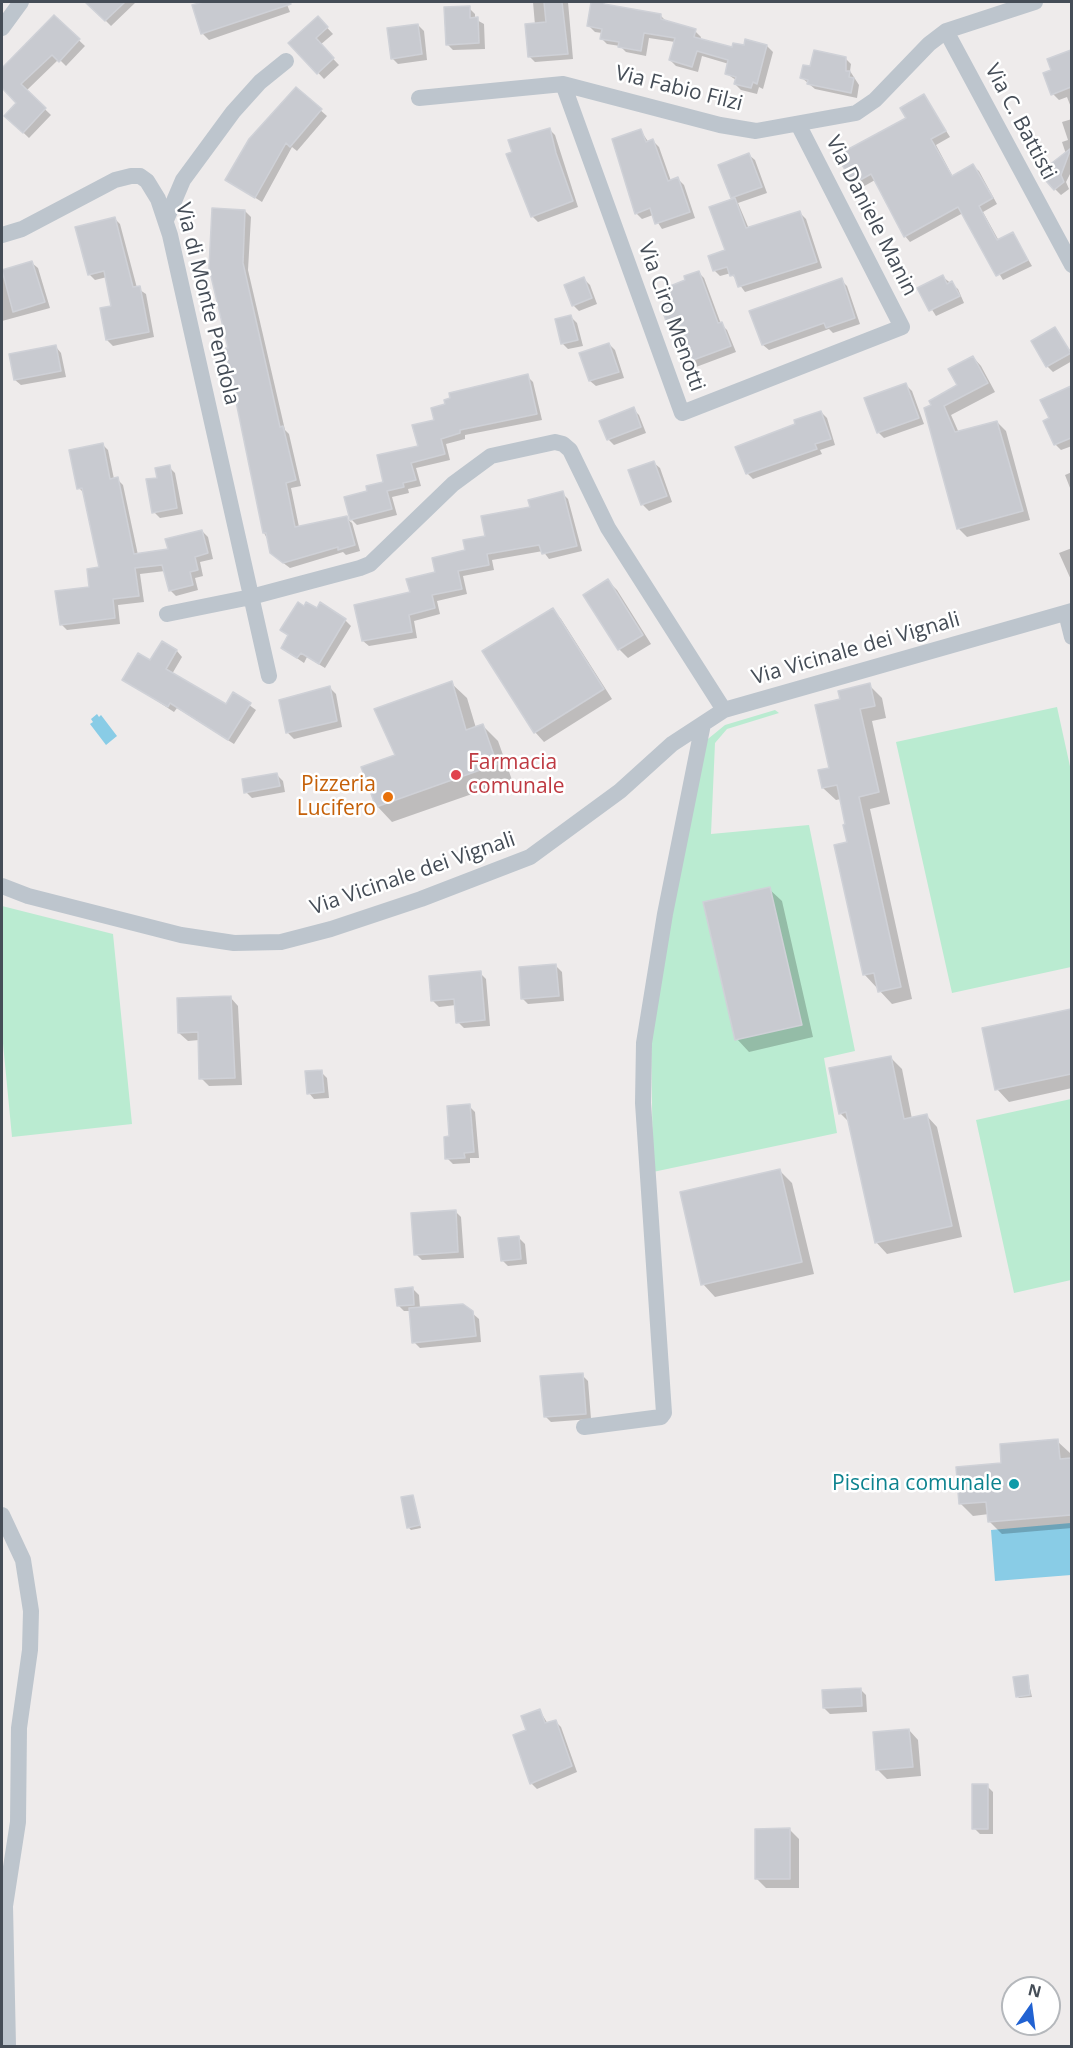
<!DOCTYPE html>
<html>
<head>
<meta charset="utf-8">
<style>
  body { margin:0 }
  #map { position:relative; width:1073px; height:2048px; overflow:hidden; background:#eeebeb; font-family:"Open Sans",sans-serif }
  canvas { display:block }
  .frame { position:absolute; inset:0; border:3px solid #454d57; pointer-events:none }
  .north { position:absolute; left:1001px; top:1976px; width:60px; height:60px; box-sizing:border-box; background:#fff; border:2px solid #b5b8bc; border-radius:50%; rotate:14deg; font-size:16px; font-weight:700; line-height:24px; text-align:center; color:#454d57 }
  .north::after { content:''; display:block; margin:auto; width:21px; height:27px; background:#2162d2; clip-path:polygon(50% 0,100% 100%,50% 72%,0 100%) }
</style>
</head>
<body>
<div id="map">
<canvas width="1073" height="2048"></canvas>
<div class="frame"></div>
<div class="north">N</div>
</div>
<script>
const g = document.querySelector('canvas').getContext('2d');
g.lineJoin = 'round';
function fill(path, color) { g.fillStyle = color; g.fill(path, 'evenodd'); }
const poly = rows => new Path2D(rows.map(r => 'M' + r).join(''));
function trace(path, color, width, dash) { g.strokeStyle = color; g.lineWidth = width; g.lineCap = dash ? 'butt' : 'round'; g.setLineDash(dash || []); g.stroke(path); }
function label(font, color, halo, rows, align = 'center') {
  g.font = font + ' "Open Sans",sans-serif'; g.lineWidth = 5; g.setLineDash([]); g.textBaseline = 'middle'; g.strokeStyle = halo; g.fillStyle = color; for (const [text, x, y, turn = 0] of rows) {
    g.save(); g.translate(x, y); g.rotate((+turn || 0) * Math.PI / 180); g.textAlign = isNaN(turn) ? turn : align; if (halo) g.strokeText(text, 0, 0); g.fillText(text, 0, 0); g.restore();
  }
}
const green = poly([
  [1057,707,1071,771,1071,967,952,993,896,742],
  [775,710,779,713,727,729,715,743,711,834,809,825,855,1051,824,1058,837,1133,653,1172,651,1034,703,743,725,725],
  [2,906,113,934,132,1124,12,1137,2,1033],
  [1071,1099,1071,1280,1014,1293,976,1120]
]);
const water = poly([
  [97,714,99,717,101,715,117,736,106,745,90,724,93,722,91,719],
  [1071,1523,1071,1575,995,1581,991,1530]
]);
const shadow = poly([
  [87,2,136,2,111,26],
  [208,2,286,2,290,12,209,40,203,34,193,6],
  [533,2,568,2,573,59,535,62,529,56,535,25],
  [593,2,661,16,667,22,695,31,701,37,700,40,733,49,767,46,773,52,763,89,759,87,757,94,741,90,735,84,736,80,727,74,729,64,702,56,698,72,676,66,670,60,675,42,649,38,646,56,626,52,620,46,607,44,601,38,602,33,595,32,589,26],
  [469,8,475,14,475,19,484,24,485,49,453,50,447,44],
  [54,17,85,46,66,66,59,59,26,91,51,115,29,138,6,116,18,103,2,86,2,70],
  [318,18,333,34,320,45,339,65,324,79,290,43],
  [418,25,424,31,427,60,398,64,392,58],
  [1072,51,1072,110,1067,97,1059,100,1053,94,1053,71,1049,59],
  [845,58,851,64,850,71,859,85,857,98,815,89,802,78,811,68],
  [296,89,327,116,297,151,292,147,262,202,227,180],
  [924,96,950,137,936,145,953,177,973,166,979,171,997,204,983,212,999,241,1013,234,1032,266,1003,280,963,213,910,242,905,236,875,180,859,189,854,183],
  [1072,119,1072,170,1066,182,1069,189,1061,195,1055,189,1066,154,1062,142,1068,140,1062,122],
  [549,129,555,135,578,207,538,222,532,216],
  [641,131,649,143,653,141,659,147,671,181,678,179,684,185,695,218,662,229,653,215,642,219,636,213],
  [749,155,755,160,767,193,738,203,749,229,800,213,806,219,822,268,745,292,731,273,720,276,714,270,727,251,735,199,732,197],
  [245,211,251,217,248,270,285,430,289,434,301,486,291,488,299,527,346,518,352,523,345,498,369,492,384,483,420,447,436,421,527,376,533,382,542,420,465,435,465,439,446,444,450,460,416,468,421,486,408,489,409,493,392,497,397,515,357,525,351,519,360,551,346,555,343,552,290,568,278,559,264,533,230,349],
  [114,218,120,224,137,288,146,294,154,337,113,346,107,340,113,307,107,277,95,280,89,274],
  [32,263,38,268,50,308,2,321,2,275],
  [698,272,704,278,721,324,727,330,736,352,696,367,690,361,678,331,676,332,670,327,663,310,672,307,687,281],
  [943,277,958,289,964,303,936,316,919,289],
  [584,279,590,285,597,304,579,311,573,305],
  [841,280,847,286,860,324,833,333,829,329,769,350,763,345,751,312],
  [571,317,577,323,583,346,568,349,562,343],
  [1055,329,1072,353,1072,361,1053,372,1047,366],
  [609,344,615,350,624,378,596,386,590,381],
  [56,347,61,353,66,377,21,385,15,380],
  [973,357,981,366,995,392,951,415,959,433,997,422,1006,431,1030,520,967,537,959,529,933,405,959,385],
  [906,385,912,391,924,424,884,438,878,432],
  [1072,388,1072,446,1061,450,1055,444,1051,419,1042,400],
  [633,409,639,415,646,433,614,445,608,439],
  [821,412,827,418,835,445,820,450,822,454,753,479,747,473,797,425],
  [102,444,108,450,114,479,117,479,123,485,138,555,169,551,202,531,208,537,213,559,200,562,203,576,195,578,198,590,176,596,170,590,165,571,140,574,144,602,118,605,120,624,67,630,61,624,91,588,101,569,85,494,79,488],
  [654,463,660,468,672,502,649,511,643,505,630,471],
  [169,467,175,473,183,514,160,518,154,512,158,479],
  [1072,472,1072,493,1065,475],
  [562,493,568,499,582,551,549,559,543,551,492,560,494,570,463,576,467,594,437,601,440,614,414,621,417,638,369,646,363,641,411,593,437,573,487,537],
  [1072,548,1072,582,1059,553],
  [608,581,617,590,651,644,628,658,619,649],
  [304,608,345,620,351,626,325,668,307,657,304,663,282,648,289,637,282,630],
  [552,609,561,619,612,699,544,742,535,732],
  [177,651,182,657,172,674,227,706,234,694,256,710,234,744,177,708,174,712,123,679,151,662],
  [451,683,467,698,476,728,482,725,498,741,512,780,392,822,377,806,397,756],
  [869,685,882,698,886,718,872,721,890,804,870,809,912,999,892,1004,864,974,847,825,841,799,836,800,823,788,820,771,831,769,842,701],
  [330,688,336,694,342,727,294,739,288,733,281,701],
  [277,775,283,781,285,792,252,798,246,792],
  [769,889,782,901,813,1037,749,1052,737,1039],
  [556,966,562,972,564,1001,528,1004,522,998],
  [480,973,486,979,490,1026,464,1028,458,1022,456,1005,439,1007,433,1001],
  [230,997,238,1006,242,1085,209,1086,201,1078,199,1040,188,1041,179,1033],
  [1072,1011,1072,1088,1009,1102,997,1089,983,1030],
  [891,1058,902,1069,912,1119,926,1115,937,1127,962,1237,887,1254,876,1242,850,1123,840,1113],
  [321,1072,327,1078,329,1098,314,1099,309,1093],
  [469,1106,475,1112,479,1158,470,1158,470,1163,453,1164,447,1158,451,1138],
  [780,1171,792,1183,814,1274,715,1297,703,1284],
  [455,1211,461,1217,464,1258,422,1260,416,1254],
  [519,1238,525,1244,527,1264,508,1266,502,1260],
  [413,1289,419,1295,420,1308,472,1313,479,1319,481,1342,420,1348,414,1342,411,1311,404,1311,398,1305],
  [582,1375,588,1381,591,1419,551,1422,545,1416],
  [1057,1441,1070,1453,1072,1459,1072,1528,1002,1534,989,1521,989,1514,973,1516,960,1503,1003,1464],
  [413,1496,421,1528,411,1530,408,1527],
  [1027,1676,1032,1697,1019,1698,1017,1696],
  [860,1689,866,1695,867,1712,830,1714,824,1708],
  [540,1711,548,1724,555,1721,561,1727,577,1772,537,1789,531,1783,528,1731],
  [909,1730,918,1740,921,1776,887,1779,878,1770],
  [987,1786,993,1792,993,1834,980,1834,974,1828],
  [790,1830,799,1839,799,1888,766,1888,756,1878]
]);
const building = poly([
  [85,2,125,2,105,21,85,2],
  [203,2,290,2,291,4,201,34,192,5,203,2],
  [544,2,562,2,568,54,528,57,525,24,546,22,544,2],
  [591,2,604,2,604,4,661,14,661,19,696,29,694,37,732,47,733,43,744,45,745,39,767,45,757,84,753,82,751,88,734,84,736,77,725,74,728,60,697,51,692,67,669,60,675,38,644,33,641,51,618,47,619,42,600,39,602,29,587,26,591,2],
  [470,6,470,18,478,17,479,43,446,45,444,7,470,6],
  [54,15,80,39,59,62,52,55,21,84,46,108,23,133,4,116,16,103,2,88,2,68,54,15],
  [318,16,328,27,316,38,334,58,317,74,288,43,318,16],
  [418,24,422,54,391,59,387,28,418,24],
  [814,50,846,57,846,71,850,71,849,77,854,78,851,93,807,84,808,80,800,78,803,65,810,66,814,50],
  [1071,50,1071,87,1051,95,1043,73,1051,70,1047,59,1071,50],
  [296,87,322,109,290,147,286,143,255,198,225,180,249,139,296,87],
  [924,94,946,131,931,139,952,176,973,164,993,198,979,206,997,240,1013,232,1028,260,996,276,958,207,904,237,871,174,853,184,841,163,847,159,843,152,906,118,900,108,924,94],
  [550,128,556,153,573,201,531,217,506,154,512,152,508,140,550,128],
  [641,129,646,142,653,139,668,181,678,177,690,212,655,224,650,208,635,214,612,139,641,129],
  [1071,148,1061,175,1064,182,1054,190,1039,173,1071,148],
  [749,153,762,187,731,198,718,165,749,153],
  [735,198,746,228,800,211,817,262,738,287,734,275,730,276,727,267,713,271,708,256,725,250,709,207,735,198],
  [212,208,245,210,243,263,280,427,283,426,296,480,286,483,295,527,347,516,355,545,338,550,338,547,283,563,270,553,266,533,263,533,225,348,228,348,209,268,212,208],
  [115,217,133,287,140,286,149,332,106,340,100,308,111,306,104,271,88,275,75,227,115,217],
  [32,261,45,302,13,312,2,270,32,261],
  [699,271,718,323,722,322,731,346,688,362,674,325,668,327,662,309,670,306,663,289,685,280,684,276,699,271],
  [943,275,947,284,952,281,960,296,929,311,917,288,943,275],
  [584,277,592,298,572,306,564,285,584,277],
  [842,278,855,318,826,328,824,323,762,345,749,311,842,278],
  [571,315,578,340,561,344,555,319,571,315],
  [1055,327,1071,353,1046,367,1031,341,1055,327],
  [609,343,619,372,589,381,579,353,609,343],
  [56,345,61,371,14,380,9,354,56,345],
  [973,356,988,383,944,406,955,432,997,421,1023,511,957,529,924,408,931,405,929,401,957,385,948,369,973,356],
  [528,374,537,414,460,430,460,433,441,439,445,454,411,463,416,480,403,483,404,487,387,491,392,509,350,520,344,497,367,491,366,486,383,482,377,455,418,446,412,425,434,420,431,408,445,404,444,400,450,398,449,393,528,374],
  [906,383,919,418,877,433,864,398,906,383],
  [1071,386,1071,438,1054,445,1043,421,1049,418,1040,400,1071,386],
  [634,407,641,427,607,440,599,421,634,407],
  [821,411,831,439,815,444,817,449,746,474,735,447,795,424,794,420,821,411],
  [103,443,110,479,118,477,134,554,168,549,165,539,202,530,208,553,195,557,198,570,190,572,193,585,169,591,162,565,135,568,139,596,113,599,115,618,60,625,55,591,89,587,87,569,99,567,82,488,77,489,69,450,103,443],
  [654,461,667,496,641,505,628,470,654,461],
  [170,465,177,508,152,513,146,479,157,478,155,468,170,465],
  [563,491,577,546,542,554,539,545,487,554,489,565,458,571,462,589,432,595,435,608,409,615,412,632,362,641,354,605,410,592,406,579,435,572,432,558,465,550,463,540,485,536,481,516,530,507,528,500,563,491],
  [608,579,643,635,618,650,583,595,608,579],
  [298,602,304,606,306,602,317,608,320,602,346,619,319,664,301,653,297,658,281,648,288,635,280,630,298,602],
  [553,608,604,689,534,733,482,651,553,608],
  [162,641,177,650,166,669,226,704,233,692,251,703,228,740,170,703,168,707,122,680,138,653,150,660,162,641],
  [452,681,466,730,483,724,497,764,376,807,361,767,395,755,374,709,452,681],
  [870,683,875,706,860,709,879,792,859,797,901,987,878,992,874,973,863,975,834,845,847,842,843,825,845,824,837,785,822,788,818,770,829,768,815,705,840,699,838,691,870,683],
  [330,686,337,721,286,733,279,700,330,686],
  [277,773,280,786,244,793,242,779,277,773],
  [770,887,802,1025,735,1040,703,902,770,887],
  [556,964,559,996,521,999,519,967,556,964],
  [481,971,485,1020,456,1023,454,999,431,1001,429,976,481,971],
  [231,996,235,1078,199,1079,198,1032,178,1033,177,998,231,996],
  [1071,1009,1071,1074,995,1090,982,1028,1071,1009],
  [891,1056,904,1119,927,1114,952,1226,875,1243,846,1112,839,1114,829,1068,891,1056],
  [322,1070,324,1092,307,1094,305,1071,322,1070],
  [470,1104,474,1152,464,1153,465,1158,445,1159,444,1137,449,1136,447,1106,470,1104],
  [780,1169,802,1262,701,1285,680,1192,780,1169],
  [456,1210,458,1252,414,1255,411,1213,456,1210],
  [519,1236,521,1259,501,1261,498,1238,519,1236],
  [413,1287,414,1305,397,1306,395,1289,413,1287],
  [463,1304,473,1311,476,1336,412,1343,409,1308,463,1304],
  [583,1373,586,1414,544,1417,540,1376,583,1373],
  [1058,1439,1060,1459,1071,1458,1071,1515,988,1522,986,1502,959,1504,956,1467,1001,1463,1000,1444,1058,1439],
  [413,1495,420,1525,407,1528,401,1497,413,1495],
  [1028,1675,1030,1695,1016,1697,1013,1677,1028,1675],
  [861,1688,862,1706,823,1708,822,1690,861,1688],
  [540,1709,545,1723,556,1720,572,1766,530,1784,513,1735,526,1730,521,1716,540,1709],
  [909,1729,913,1767,876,1770,873,1732,909,1729],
  [972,1784,988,1784,988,1829,972,1829,972,1784],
  [790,1828,790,1879,755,1879,755,1829,790,1828]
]);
const minor = poly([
  [2,28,21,2],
  [946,31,1072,265],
  [563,84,682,413,902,327,798,124],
  [419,98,563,84,720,125,756,131,856,113,875,100,929,44,946,31,1035,2],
  [166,220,183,180,233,112,260,82,286,61],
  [2,235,22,229,115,180,131,176,140,176,147,181,158,199,170,235,269,676],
  [1066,613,1072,637],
  [167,614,251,597,360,568,370,564,453,484,491,456,555,442,563,444,570,450,608,528,724,710],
  [2,886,28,896,181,935,234,943,281,942,331,929,421,899,530,857,620,791,672,744,724,710,1072,611],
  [584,1427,661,1417,664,1413,643,1103,644,1043,665,914,703,724],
  [2,1515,23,1560,31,1611,30,1650,19,1728,18,1822,5,1906,8,2046]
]);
const markers = [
  [456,775,6,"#e0444e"],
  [388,797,6,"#e8710a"],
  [1014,1484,6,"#0f9aa8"]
];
const streetNames = [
  ["Via Fabio Filzi",679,89,14],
  ["Via C. Battisti",1020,122,62],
  ["Via Daniele Manin",871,216,63],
  ["Via di Monte Pendola",207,304,76],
  ["Via Ciro Menotti",671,317,70],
  ["Via Vicinale dei Vignali",856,649,-16],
  ["Via Vicinale dei Vignali",413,874,-19]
];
const healthNames = [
  ["Farmacia",468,763],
  ["comunale",468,787]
];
const foodNames = [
  ["Pizzeria",376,785],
  ["Lucifero",376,809]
];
const cultureNames = [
  ["Piscina comunale",1002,1484]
];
fill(green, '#baebd1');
fill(water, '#89cce6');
fill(shadow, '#0003');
fill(building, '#c8cad0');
trace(building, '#cfd1d7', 1.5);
trace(minor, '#bdc5cd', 16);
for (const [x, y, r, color] of markers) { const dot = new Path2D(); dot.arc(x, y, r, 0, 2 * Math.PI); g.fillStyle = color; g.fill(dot); trace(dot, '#fff', 2); }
label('21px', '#454d57', '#fff', streetNames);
label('21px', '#be3a42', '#fff', healthNames, 'left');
label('21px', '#c56008', '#fff', foodNames, 'right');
label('21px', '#0d838f', '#fff', cultureNames, 'right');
</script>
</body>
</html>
